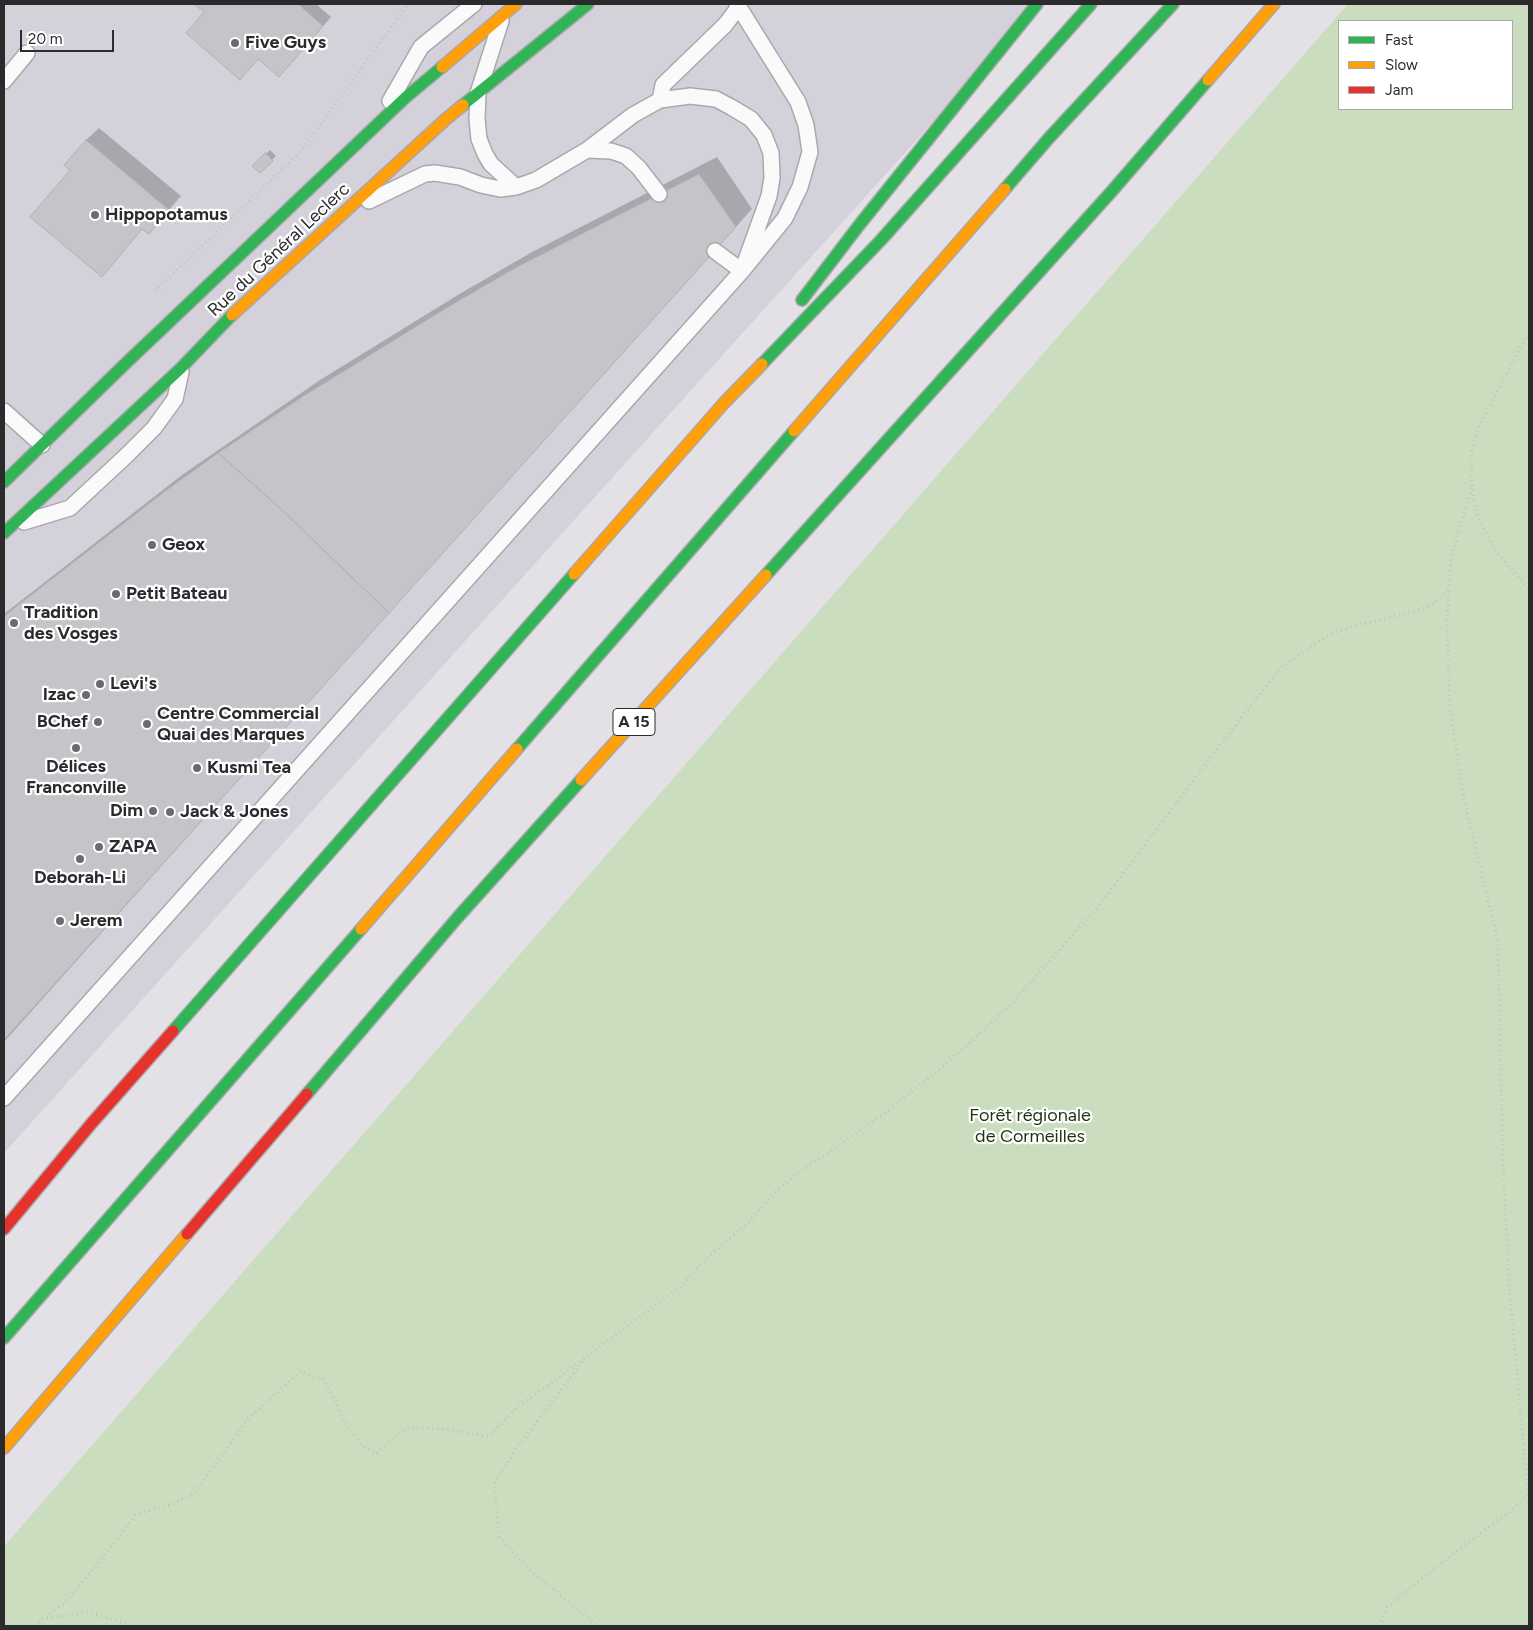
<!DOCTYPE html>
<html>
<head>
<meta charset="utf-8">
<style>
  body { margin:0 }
  #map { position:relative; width:1533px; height:1630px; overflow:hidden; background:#e3e1e6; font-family:Figtree,sans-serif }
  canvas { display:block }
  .frame { position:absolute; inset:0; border:5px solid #2b2a2d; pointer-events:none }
  .legend { position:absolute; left:1338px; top:20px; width:175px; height:90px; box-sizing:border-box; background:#fff; border:1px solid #aaaaab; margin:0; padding:6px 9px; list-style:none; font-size:15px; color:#2b2a2d }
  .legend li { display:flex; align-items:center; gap:10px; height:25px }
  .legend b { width:25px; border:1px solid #aaaaab }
  .scale { position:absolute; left:20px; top:30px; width:94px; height:22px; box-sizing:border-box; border:2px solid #2b2a2d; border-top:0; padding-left:6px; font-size:15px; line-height:18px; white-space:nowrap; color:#2b2a2d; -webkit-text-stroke:4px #fff; paint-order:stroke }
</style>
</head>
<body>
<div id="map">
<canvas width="1533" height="1630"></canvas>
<div class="frame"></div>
<ul class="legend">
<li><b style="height:6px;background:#30b455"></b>Fast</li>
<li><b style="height:6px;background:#ff9f0a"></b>Slow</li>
<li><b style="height:6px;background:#e5322d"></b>Jam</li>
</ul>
<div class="scale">20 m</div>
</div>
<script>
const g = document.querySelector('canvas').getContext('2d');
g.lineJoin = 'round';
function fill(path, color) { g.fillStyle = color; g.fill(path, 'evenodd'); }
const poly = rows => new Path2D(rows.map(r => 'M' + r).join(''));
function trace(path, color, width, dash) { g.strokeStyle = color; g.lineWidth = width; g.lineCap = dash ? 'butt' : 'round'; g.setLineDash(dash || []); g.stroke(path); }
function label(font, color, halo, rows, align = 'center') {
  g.font = font + ' Figtree,sans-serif'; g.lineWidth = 4.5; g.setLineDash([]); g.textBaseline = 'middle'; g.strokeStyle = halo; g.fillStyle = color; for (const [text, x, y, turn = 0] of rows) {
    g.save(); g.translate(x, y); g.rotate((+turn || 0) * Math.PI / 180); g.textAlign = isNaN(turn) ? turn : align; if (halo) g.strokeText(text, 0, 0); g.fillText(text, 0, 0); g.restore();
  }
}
const built = poly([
  [4,4,1039,4,4,1153]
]);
const green = poly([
  [1348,4,1529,4,1529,1626,4,1626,4,1547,6,1544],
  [1339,21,1512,21,1512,109,1339,109]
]);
const shadow = poly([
  [196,4,316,4,331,17,288,67,205,12],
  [99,128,181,196,149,233,143,228,102,275,72,170,86,140],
  [270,150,276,156,260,172,254,166],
  [717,157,752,209,224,795,180,845,4,1042,4,614,182,475,320,380,461,293,534,251]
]);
const building = poly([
  [194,4,298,4,323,26,279,77,258,59,240,80,186,33,204,12,194,4],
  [86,140,169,210,149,234,142,229,102,277,30,217,70,170,64,165,86,140],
  [265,153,273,161,260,173,252,166,265,153],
  [699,174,736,227,389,613,280,508,218,453,302,397,443,310,515,268,699,174],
  [218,453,280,508,389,613,4,1040,4,616,164,492,218,453]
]);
const path = poly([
  [155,291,296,156,308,142,408,4],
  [1529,334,1520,348,1481,422,1474,441,1471,457,1472,488,1477,517,1498,554,1529,589],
  [1472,488,1451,556,1447,623,1450,709,1464,799,1498,941,1503,1166,1510,1297,1529,1504],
  [583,1361,517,1448,494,1484,499,1537,531,1571,598,1626],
  [42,1619,63,1604,89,1575,135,1515,173,1504,194,1493,249,1418,301,1371,323,1379,335,1400,342,1418,362,1445,376,1454,406,1428,447,1429,488,1437,518,1406,550,1384,680,1287,708,1257,749,1222,772,1195,799,1172,886,1113,963,1049,1014,1001,1101,903,1244,714,1283,666,1327,636,1356,625,1386,619,1430,606,1450,589],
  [35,1626,42,1619,88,1612,131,1626],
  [1379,1626,1387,1607,1458,1550,1513,1509,1529,1493]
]);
const lane = poly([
  [501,21,478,93,477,119,479,139,485,154,491,164,516,187],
  [4,81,27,53],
  [660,100,663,85,725,25,738,8],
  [390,101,421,47,474,4],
  [587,150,611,151,626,156,639,168,659,194],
  [369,201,425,174,435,173,460,177,481,185,500,189,516,187,536,180,587,150,633,115,660,100,690,96,716,99,731,107,751,119,764,135,771,153,772,178,769,196,746,260],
  [715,251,742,271],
  [4,411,42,445],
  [24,522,70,508,127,455,154,428,175,399,181,372],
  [4,1098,742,271,785,218,800,187,810,152,806,125,798,102,737,4]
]);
const fast = poly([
  [463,105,588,4],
  [1005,189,1049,138,1173,4],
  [802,300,860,224,1037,4],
  [762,364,881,240,1091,4],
  [4,482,124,365,405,98,442,67],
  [4,533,181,368,232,315],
  [766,575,1112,191,1208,80],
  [517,749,794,431],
  [173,1031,574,574],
  [307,1094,458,917,581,780],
  [4,1338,361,929]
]);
const slow = poly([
  [442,67,516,4],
  [1208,80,1274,4],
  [232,315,446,119,463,105],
  [794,431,1005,189],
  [574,574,724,403,762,364],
  [581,780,766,575],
  [361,929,517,749],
  [4,1448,187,1234]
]);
const jam = poly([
  [4,1229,91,1124,173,1031],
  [187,1234,307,1094]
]);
const markers = [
  [235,43,5,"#6b6a6e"],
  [95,215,5,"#6b6a6e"],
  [152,545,5,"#6b6a6e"],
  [116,594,5,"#6b6a6e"],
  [14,623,5,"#6b6a6e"],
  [100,684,5,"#6b6a6e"],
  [86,695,5,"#6b6a6e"],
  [98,722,5,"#6b6a6e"],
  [147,724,5,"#6b6a6e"],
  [76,748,5,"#6b6a6e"],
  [197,768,5,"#6b6a6e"],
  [153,811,5,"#6b6a6e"],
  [170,812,5,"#6b6a6e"],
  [99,847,5,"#6b6a6e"],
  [80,859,5,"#6b6a6e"],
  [60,921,5,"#6b6a6e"]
];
const shields = [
  [634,722,42]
];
const shieldNames = [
  ["A 15",634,722]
];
const poiNames = [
  ["Five Guys",245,43],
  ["Hippopotamus",105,215],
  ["Geox",162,545],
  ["Petit Bateau",126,594],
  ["Tradition",24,613],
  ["des Vosges",24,634],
  ["Levi's",110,684],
  ["Izac",76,695,"right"],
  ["Centre Commercial",157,714],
  ["Quai des Marques",157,735],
  ["BChef",88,722,"right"],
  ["Délices",76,767,"center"],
  ["Franconville",76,788,"center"],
  ["Kusmi Tea",207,768],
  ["Dim",143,811,"right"],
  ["Jack & Jones",180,812],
  ["ZAPA",109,847],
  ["Deborah-Li",80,878,"center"],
  ["Jerem",70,921]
];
const streetNames = [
  ["Rue du Général Leclerc",279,250,-43]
];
const parkNames = [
  ["Forêt régionale",1030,1116],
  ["de Cormeilles",1030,1137]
];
fill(built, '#d4d1da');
fill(green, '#caddbf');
fill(shadow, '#0003');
fill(building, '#c6c4c8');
trace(building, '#b2b1b4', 1);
trace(lane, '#aaa8ac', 18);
trace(fast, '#aaa8ac', 14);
trace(slow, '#aaa8ac', 14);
trace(jam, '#aaa8ac', 14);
trace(path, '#c2c2c2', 3, [1, 4]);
trace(lane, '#fbfafb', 15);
trace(fast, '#30b455', 11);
trace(slow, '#ff9f0a', 11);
trace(jam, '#e5322d', 11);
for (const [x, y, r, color] of markers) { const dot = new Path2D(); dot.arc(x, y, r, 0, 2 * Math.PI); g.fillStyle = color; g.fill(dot); trace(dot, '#fff', 2); }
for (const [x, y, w] of shields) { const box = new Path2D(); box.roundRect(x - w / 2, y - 13.5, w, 27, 4); g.fillStyle = '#fff'; g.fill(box); trace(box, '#2b2a2d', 1); }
label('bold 16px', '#2b2a2d', null, shieldNames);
label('bold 18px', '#2b2a2d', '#fff', poiNames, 'left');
label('18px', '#2b2a2d', '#fff', streetNames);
label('18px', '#1f3210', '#fff', parkNames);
</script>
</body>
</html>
